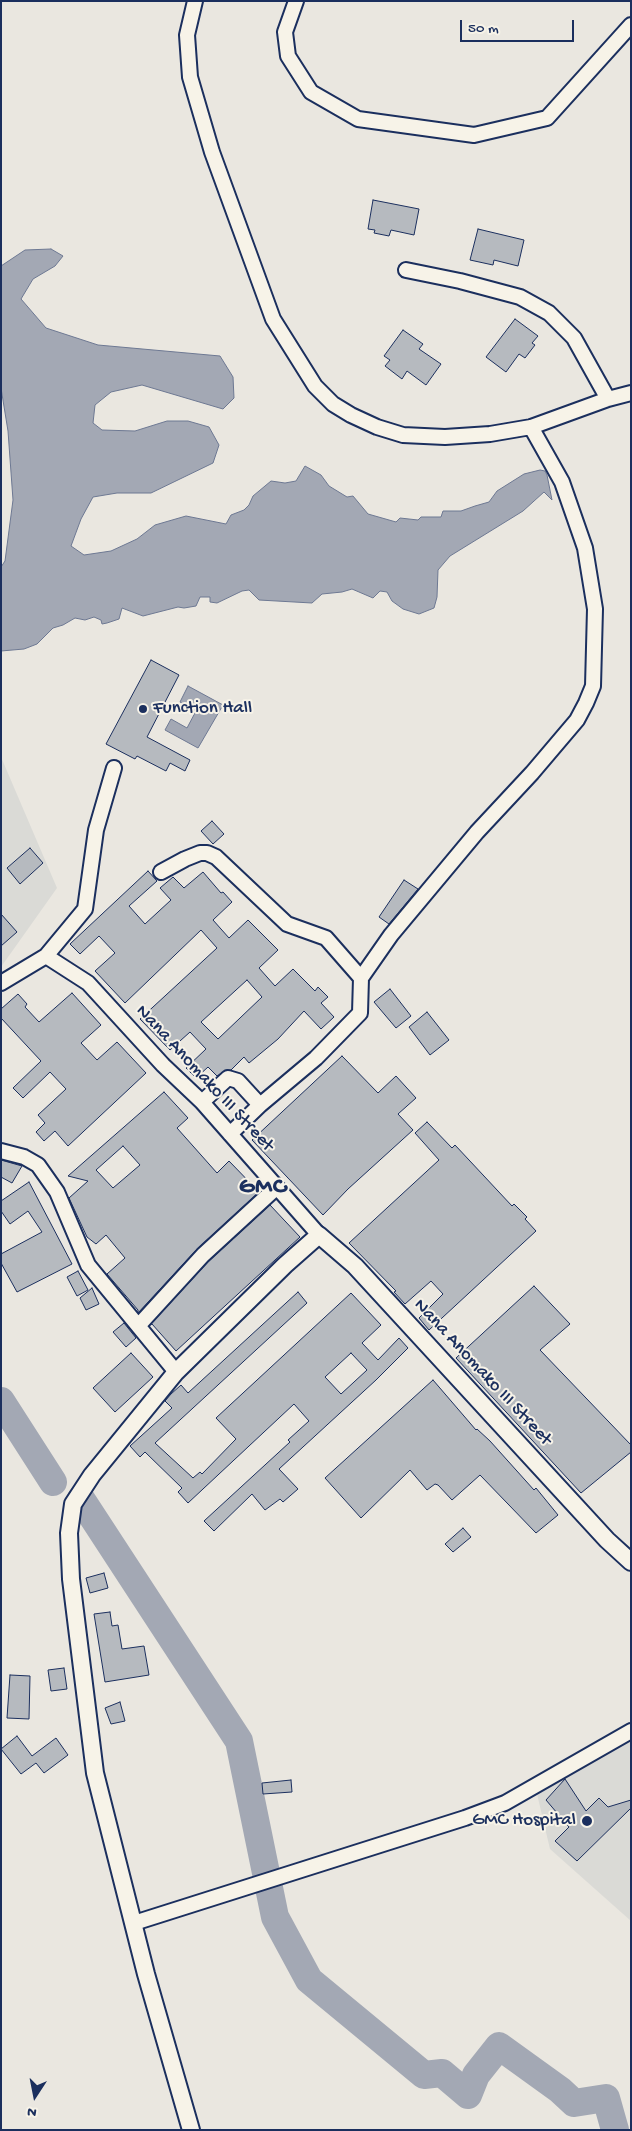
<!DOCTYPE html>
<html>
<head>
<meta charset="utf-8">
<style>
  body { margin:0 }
  #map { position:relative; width:632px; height:2131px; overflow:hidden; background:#eae7e0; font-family:"Gochi Hand",sans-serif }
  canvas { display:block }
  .frame { position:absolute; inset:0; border:2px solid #1b2f5e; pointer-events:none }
  .north { position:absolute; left:10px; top:2071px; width:50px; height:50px; -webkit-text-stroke:4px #f7f3e8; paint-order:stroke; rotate:191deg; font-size:14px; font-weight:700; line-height:20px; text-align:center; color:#1b2f5e }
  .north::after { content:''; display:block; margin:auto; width:18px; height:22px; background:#1b2f5e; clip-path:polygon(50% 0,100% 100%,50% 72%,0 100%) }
  .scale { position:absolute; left:460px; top:20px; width:114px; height:22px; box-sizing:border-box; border:2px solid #1b2f5e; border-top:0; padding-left:6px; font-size:15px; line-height:18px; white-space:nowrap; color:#1b2f5e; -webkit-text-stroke:4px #f7f3e8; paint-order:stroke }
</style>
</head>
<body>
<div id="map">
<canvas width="632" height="2131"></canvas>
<div class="frame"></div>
<div class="north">N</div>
<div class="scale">50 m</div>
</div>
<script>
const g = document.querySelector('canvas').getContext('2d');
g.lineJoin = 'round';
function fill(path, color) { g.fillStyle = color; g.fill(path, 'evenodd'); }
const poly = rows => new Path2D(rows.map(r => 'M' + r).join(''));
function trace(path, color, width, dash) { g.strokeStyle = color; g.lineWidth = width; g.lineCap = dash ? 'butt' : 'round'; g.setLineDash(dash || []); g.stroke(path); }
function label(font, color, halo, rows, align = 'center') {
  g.font = font + ' "Gochi Hand",sans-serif'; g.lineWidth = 4; g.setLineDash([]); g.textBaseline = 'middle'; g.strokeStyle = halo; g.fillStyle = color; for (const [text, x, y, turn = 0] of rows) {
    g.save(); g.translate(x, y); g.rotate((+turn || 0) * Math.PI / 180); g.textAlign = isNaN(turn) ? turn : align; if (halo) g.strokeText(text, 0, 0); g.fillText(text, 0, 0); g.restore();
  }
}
const built = poly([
  [1,757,57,888,1,967],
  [631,1728,631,1921,550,1849,537,1794]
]);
const water = poly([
  [51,249,63,256,55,266,33,279,21,299,46,328,98,345,220,356,233,377,234,398,223,409,142,385,111,392,95,405,93,423,102,430,135,431,167,421,188,421,209,427,219,445,213,463,151,493,117,493,93,497,81,519,71,546,84,555,111,551,137,539,155,525,186,516,226,524,231,515,244,510,249,505,253,496,271,481,285,483,296,481,305,466,321,475,329,486,347,497,353,496,368,514,396,522,400,518,418,520,421,517,441,517,443,511,461,511,475,506,489,502,497,491,524,474,540,470,545,471,547,475,552,500,544,492,523,511,450,556,438,570,437,597,434,608,419,614,403,609,392,601,387,592,380,591,373,598,352,589,342,592,322,594,312,603,259,600,249,590,242,591,217,603,210,602,210,597,200,597,196,606,184,608,178,607,143,616,122,608,119,619,107,623,102,624,101,620,94,617,85,620,75,618,63,625,53,628,37,644,24,649,1,651,1,567,5,561,13,500,8,431,1,388,1,266,25,250,51,249],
  [188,686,223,705,198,748,165,730,171,719,187,728,196,711,180,702,188,686]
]);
const river = poly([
  [1,1401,53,1482],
  [81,1499,239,1741,275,1917,309,1980,424,2075,442,2073,468,2095,476,2075,499,2046,560,2090,574,2103,606,2098,615,2130]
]);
const building = poly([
  [373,200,419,209,414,235,391,230,389,236,374,233,375,230,368,229,373,200],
  [478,229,524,240,518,266,494,260,493,265,470,260,478,229],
  [515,319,538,336,532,343,535,345,525,358,519,354,506,372,486,357,515,319],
  [403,330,423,344,419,349,441,364,426,385,407,371,402,379,385,366,390,360,384,356,403,330],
  [151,660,179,675,147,737,190,760,185,771,170,763,166,771,137,756,135,759,106,744,151,660],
  [212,821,224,834,213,844,201,831,212,821],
  [30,848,43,863,20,884,7,868,30,848],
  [148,871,157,881,129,906,145,924,171,900,160,888,173,877,184,888,203,872,221,893,223,892,232,902,213,920,229,938,248,920,278,950,259,968,275,986,293,969,315,991,318,987,328,997,321,1003,334,1017,321,1029,304,1011,278,1039,249,1063,244,1057,231,1070,226,1070,217,1076,208,1067,196,1078,186,1068,206,1049,190,1032,170,1050,140,1019,217,948,201,930,125,1003,95,971,115,953,99,936,80,954,70,944,148,871],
  [247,980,262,997,218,1039,201,1022,247,980],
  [404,880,418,889,389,924,379,917,404,880],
  [1,914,17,932,1,946,1,914],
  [390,989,411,1016,396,1028,374,1002,390,989],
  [72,993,101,1025,81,1043,97,1060,117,1042,146,1073,68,1146,55,1131,44,1141,36,1132,45,1123,38,1115,66,1089,50,1072,23,1098,13,1088,41,1061,1,1018,1,1009,18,994,27,1004,25,1007,39,1022,72,993],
  [427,1012,449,1040,430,1055,409,1027,427,1012],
  [342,1056,378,1093,396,1076,416,1098,398,1114,413,1130,348,1189,323,1215,252,1140,342,1056],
  [164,1092,188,1118,177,1128,217,1173,229,1161,259,1192,197,1249,138,1313,138,1310,107,1274,125,1258,106,1235,96,1244,87,1237,69,1198,88,1181,68,1176,164,1092],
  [123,1146,140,1165,113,1188,96,1170,123,1146],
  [427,1122,452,1148,455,1145,512,1206,514,1204,527,1217,525,1219,536,1231,429,1330,419,1318,443,1294,431,1281,405,1304,394,1292,396,1291,349,1243,439,1160,415,1133,427,1122],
  [1,1160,22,1166,12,1183,1,1177,1,1160],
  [29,1182,72,1264,17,1292,1,1263,1,1254,42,1232,28,1211,10,1224,1,1211,1,1201,29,1182],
  [270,1205,300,1237,176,1351,152,1324,150,1325,209,1261,270,1205],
  [78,1271,88,1290,77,1296,67,1277,78,1271],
  [534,1286,570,1324,540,1350,631,1445,631,1452,581,1493,456,1358,534,1286],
  [92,1288,99,1304,86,1310,80,1298,92,1288],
  [298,1292,307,1303,155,1443,193,1478,200,1472,202,1474,236,1439,216,1418,351,1293,381,1325,362,1343,378,1360,399,1338,408,1348,376,1380,279,1469,298,1489,283,1502,280,1499,265,1510,252,1494,214,1531,204,1521,290,1442,288,1440,309,1421,294,1404,188,1503,178,1492,182,1488,145,1452,140,1457,130,1446,172,1408,165,1401,171,1394,181,1385,188,1393,298,1292],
  [351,1353,367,1370,341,1394,325,1377,351,1353],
  [124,1323,136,1338,126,1347,113,1332,124,1323],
  [131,1353,153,1377,115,1412,93,1388,131,1353],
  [433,1380,476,1430,477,1429,490,1441,534,1490,536,1488,558,1515,536,1533,480,1475,452,1500,438,1485,435,1484,427,1490,410,1470,361,1518,325,1478,433,1380],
  [463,1528,471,1537,453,1552,445,1544,463,1528],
  [104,1573,108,1588,90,1593,86,1578,104,1573],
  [110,1612,112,1626,118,1625,122,1649,144,1646,149,1675,105,1682,94,1614,110,1612],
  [64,1668,67,1689,51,1691,48,1670,64,1668],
  [10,1675,30,1676,29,1719,7,1718,10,1675],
  [120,1702,125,1721,111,1724,105,1708,120,1702],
  [17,1736,32,1756,56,1738,68,1755,44,1773,36,1763,21,1774,1,1749,17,1736],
  [565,1779,586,1811,599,1798,608,1807,631,1800,631,1808,577,1861,555,1841,569,1827,546,1800,565,1779],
  [291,1780,292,1792,263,1794,262,1783,291,1780]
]);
const minor = poly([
  [195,1,187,35,190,77,212,152,273,319,315,386,333,404,351,415,377,427,403,435,445,437,490,434,531,427,608,399,631,393],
  [296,1,285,32,288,56,311,92,358,119,474,135,547,118,631,25],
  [406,270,460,281,520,297,549,313,574,338,608,399],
  [161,872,185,859,200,853,207,853,216,857,287,924,326,938,361,978],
  [46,956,88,983,163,1065,202,1102,319,1235],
  [1,983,46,956,85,909,96,830,114,768],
  [202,1102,228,1078,238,1081,260,1105,230,1134],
  [260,1105,316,1058,360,1013,361,978,391,935,477,832,532,773,577,720,586,703,593,686,595,609,585,548,562,482,531,427],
  [1,1151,24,1157,38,1165,57,1192,88,1265,176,1372],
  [139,1325,203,1255,277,1187],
  [134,1923,465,1818,505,1803,631,1731]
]);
const tertiary = poly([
  [191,2130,146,1974,95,1773,71,1579,69,1533,73,1504,92,1475,176,1372,285,1265,319,1235,355,1266,607,1540,631,1562]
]);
const markers = [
  [143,709,5,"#1b2f5e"],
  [587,1821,6,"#1b2f5e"]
];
const poiNames = [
  ["Function Hall",153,709],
  ["GMC Hospital",576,1821,"right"]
];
const streetNames = [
  ["Nana Anomako III Street",204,1079,47],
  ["Nana Anomako III Street",482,1373,47]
];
const districtNames = [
  ["GMC",263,1188]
];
fill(built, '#dadad6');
fill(water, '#a3a8b4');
trace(water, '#6d7892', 1);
trace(river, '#a3a8b4', 28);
fill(building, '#b6babf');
trace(building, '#1b2f5e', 1);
trace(minor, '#1b2f5e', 18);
trace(tertiary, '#1b2f5e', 20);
trace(minor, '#f7f3e8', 14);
trace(tertiary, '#f7f3e8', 16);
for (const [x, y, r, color] of markers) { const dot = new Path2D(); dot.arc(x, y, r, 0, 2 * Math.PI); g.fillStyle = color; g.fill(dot); trace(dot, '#f7f3e8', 2); }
label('19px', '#1b2f5e', '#f7f3e8', poiNames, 'left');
label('19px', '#1b2f5e', '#f7f3e8', streetNames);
g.letterSpacing = '1px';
label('bold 24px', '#1b2f5e', '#f7f3e8', districtNames);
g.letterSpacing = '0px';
</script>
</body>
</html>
